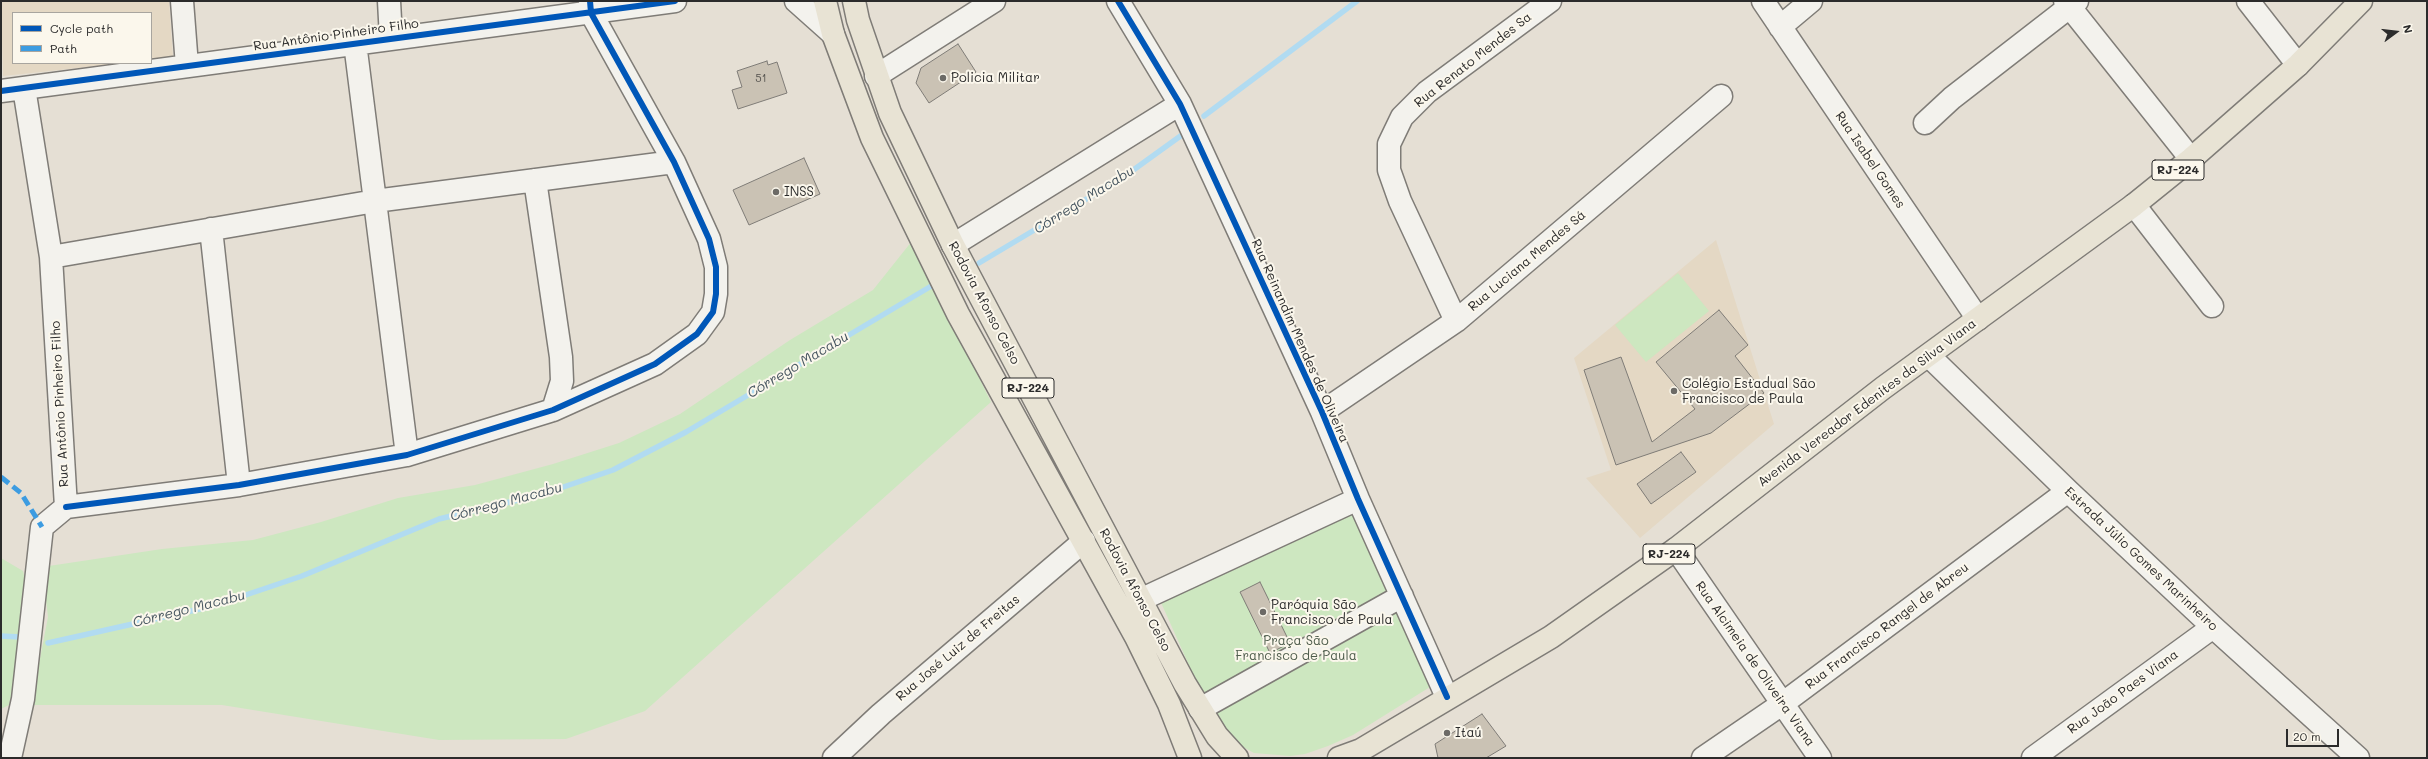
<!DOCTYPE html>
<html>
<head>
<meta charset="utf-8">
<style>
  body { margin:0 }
  #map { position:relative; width:2428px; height:759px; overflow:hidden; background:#e5dfd4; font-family:Mali,sans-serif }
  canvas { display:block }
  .frame { position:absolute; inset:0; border:2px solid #2b2b2b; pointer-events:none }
  .legend { position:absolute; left:12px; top:12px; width:140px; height:52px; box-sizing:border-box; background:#fbf7ec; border:1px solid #a8a59f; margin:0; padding:5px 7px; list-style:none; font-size:12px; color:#2b2b2b }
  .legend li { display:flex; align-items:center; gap:8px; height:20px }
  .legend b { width:20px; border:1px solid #a8a59f }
  .north { position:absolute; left:2376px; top:12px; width:40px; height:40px; -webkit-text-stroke:3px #fbf7ec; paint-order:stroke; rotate:75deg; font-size:11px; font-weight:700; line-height:16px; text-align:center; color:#2b2b2b }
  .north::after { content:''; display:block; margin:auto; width:14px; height:18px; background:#2b2b2b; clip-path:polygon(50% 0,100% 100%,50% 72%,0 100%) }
  .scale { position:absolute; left:2286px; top:729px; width:53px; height:18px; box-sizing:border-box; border:2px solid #2b2b2b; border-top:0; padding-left:5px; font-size:12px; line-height:14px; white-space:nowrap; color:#2b2b2b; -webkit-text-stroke:3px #fbf7ec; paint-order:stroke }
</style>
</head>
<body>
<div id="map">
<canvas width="2428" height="759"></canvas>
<div class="frame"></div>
<ul class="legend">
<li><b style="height:5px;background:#0057b8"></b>Cycle path</li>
<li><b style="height:5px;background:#3d9ce1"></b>Path</li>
</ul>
<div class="north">N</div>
<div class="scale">20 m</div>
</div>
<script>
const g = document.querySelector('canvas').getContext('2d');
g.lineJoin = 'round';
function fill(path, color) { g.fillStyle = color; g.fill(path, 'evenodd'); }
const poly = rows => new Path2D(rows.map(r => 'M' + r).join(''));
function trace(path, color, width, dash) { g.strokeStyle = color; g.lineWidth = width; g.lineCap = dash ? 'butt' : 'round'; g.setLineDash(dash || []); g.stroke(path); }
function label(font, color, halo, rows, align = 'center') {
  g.font = font + ' Mali,sans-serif'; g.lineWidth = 4; g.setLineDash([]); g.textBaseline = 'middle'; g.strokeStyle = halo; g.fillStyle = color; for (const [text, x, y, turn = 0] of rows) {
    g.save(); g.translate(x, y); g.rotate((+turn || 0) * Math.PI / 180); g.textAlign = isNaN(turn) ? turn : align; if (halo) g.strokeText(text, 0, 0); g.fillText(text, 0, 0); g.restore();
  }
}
const built = poly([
  [1,1,169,1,173,58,151,60,151,13,13,13,13,63,126,63,3,76],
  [1716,240,1774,424,1640,538,1586,478,1611,470,1574,358]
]);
const green = poly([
  [912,241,991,402,645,711,566,739,439,740,222,705,31,705,48,617,42,567,162,549,253,540,321,522,398,498,475,485,553,464,619,443,680,414,790,340,873,290],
  [1678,273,1709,311,1646,362,1615,325],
  [1353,509,1430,687,1353,735,1328,746,1305,754,1290,756,1254,753,1234,742,1212,717,1159,598],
  [1,558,23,571,27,588,26,635,9,705,1,709]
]);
const stream = poly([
  [1204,116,1357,1],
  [979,263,1125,176,1186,132],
  [1,636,20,637],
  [48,643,213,606,302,576,439,519,543,494,613,470,686,432,933,285]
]);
const building = poly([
  [958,44,976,72,929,103,916,83,921,68,958,44],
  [767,61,768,65,777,62,787,93,738,109,732,90,742,87,737,71,767,61],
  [804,158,820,194,749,225,733,190,804,158],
  [1719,310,1748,345,1735,356,1764,393,1711,433,1616,465,1584,370,1621,357,1652,442,1695,409,1656,362,1719,310],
  [1681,452,1696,472,1651,504,1637,484,1681,452],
  [1260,582,1290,643,1270,653,1240,592,1260,582],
  [1482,714,1506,746,1486,758,1438,758,1435,744,1482,714]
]);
const street = poly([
  [182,1,187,66],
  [389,1,391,38],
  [796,1,833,34],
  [1118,1,1180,104,1322,412,1358,499,1447,697],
  [1763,1,1978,319],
  [2065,1,2191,159],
  [2248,1,2298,65],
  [1780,27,1811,1],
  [355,43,407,455],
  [876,76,994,1],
  [24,88,51,257,66,507],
  [1,91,675,1],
  [1925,123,1952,98,2077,1],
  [535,180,561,357,562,381,553,410],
  [2134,205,2212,306],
  [211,229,239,485],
  [953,245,1180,104],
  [51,257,375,201,674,162],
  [1456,321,1400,201,1389,170,1389,144,1402,117,1427,92,1550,1],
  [1929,356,2068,491,2213,627,2358,758],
  [1322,412,1456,321,1721,96],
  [66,507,239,485,407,455,553,410,655,364,697,334,713,312,716,294,716,267,709,239,674,162,591,13,590,1],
  [1676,549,1820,758],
  [1140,600,1358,499],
  [1200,709,1402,596],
  [10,758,23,699,42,527,66,507],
  [834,758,881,714,1084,541],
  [1703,758,1782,704,2068,491],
  [2033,758,2213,627]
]);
const primary = poly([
  [825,1,833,34,872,138,958,314,1136,637,1169,704,1190,758],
  [854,1,858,20,890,113,953,245,1185,684,1217,736,1237,758],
  [1339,758,1361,750,1551,637,1676,549,1883,388,2134,205,2191,159,2298,65,2361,1]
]);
const quiet = poly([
  [1,477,21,493,42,527]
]);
const cycleway = poly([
  [1118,1,1180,104,1322,412,1358,499,1447,697],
  [1,91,675,1],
  [66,507,239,485,407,455,553,410,655,364,697,334,713,312,716,294,716,267,709,239,674,162,591,13,590,1]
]);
const markers = [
  [943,78,4,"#6c6a66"],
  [776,192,4,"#6c6a66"],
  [1674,391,4,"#6c6a66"],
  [1263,612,4,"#6c6a66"],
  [1447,733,4,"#6c6a66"]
];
const numberNames = [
  ["51",761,79]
];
const shields = [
  [2178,170,52],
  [1028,388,52],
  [1669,554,52]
];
const shieldNames = [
  ["RJ-224",2178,170],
  ["RJ-224",1028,388],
  ["RJ-224",1669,554]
];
const streetNames = [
  ["Rua Antônio Pinheiro Filho",336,35,-8],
  ["Rua Renato Mendes Sa",1473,60,-38],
  ["Rua Isabel Gomes",1870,160,56],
  ["Rua Luciana Mendes Sá",1527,261,-40],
  ["Rodovia Afonso Celso",984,303,62],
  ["Rua Reinandim Mendes de Oliveira",1300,341,66],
  ["Avenida Vereador Edenites da Silva Viana",1867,403,-37],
  ["Rua Antônio Pinheiro Filho",60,404,-93],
  ["Estrada Júlio Gomes Marinheiro",2141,559,43],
  ["Rodovia Afonso Celso",1135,590,62],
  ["Rua Francisco Rangel de Abreu",1887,626,-37],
  ["Rua José Luiz de Freitas",958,648,-40],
  ["Rua Alcimeia de Oliveira Viana",1755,664,55],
  ["Rua João Paes Viana",2123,692,-36]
];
const poiNames = [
  ["Policia Militar",951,78],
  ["INSS",784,192],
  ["Colégio Estadual São",1682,384],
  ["Francisco de Paula",1682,399],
  ["Paróquia São",1271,605],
  ["Francisco de Paula",1271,620],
  ["Itaú",1455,733]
];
const parkNames = [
  ["Praça São",1296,641],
  ["Francisco de Paula",1296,656]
];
const waterNames = [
  ["Córrego Macabu",1084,200,-32],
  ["Córrego Macabu",798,365,-31],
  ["Córrego Macabu",506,502,-15],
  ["Córrego Macabu",189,609,-14]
];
fill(built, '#e4d8c4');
fill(green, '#cde7c0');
trace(stream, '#b1dbf1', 5.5);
fill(building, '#cac2b4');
trace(building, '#7f7c77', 1);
trace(street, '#7f7c77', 25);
trace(primary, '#7f7c77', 25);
trace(street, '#f3f2ed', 22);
trace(primary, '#e8e3d4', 22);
trace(quiet, '#3d9ce1', 5, [10, 5]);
trace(cycleway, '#0057b8', 6);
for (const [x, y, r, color] of markers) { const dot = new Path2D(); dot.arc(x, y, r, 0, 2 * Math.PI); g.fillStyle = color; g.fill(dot); trace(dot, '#fbf7ec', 1.5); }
label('11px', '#53514d', null, numberNames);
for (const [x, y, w] of shields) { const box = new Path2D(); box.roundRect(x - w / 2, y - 10, w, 20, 3); g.fillStyle = '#fbf7ec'; g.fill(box); trace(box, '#2b2b2b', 1); }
label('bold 12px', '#2b2b2b', null, shieldNames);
label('13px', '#2b2b2b', '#fbf7ec', streetNames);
label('13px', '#2b2b2b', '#fbf7ec', poiNames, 'left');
label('13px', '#4e5c4c', '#fbf7ec', parkNames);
label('italic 14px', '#475660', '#fbf7ec', waterNames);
</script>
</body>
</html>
